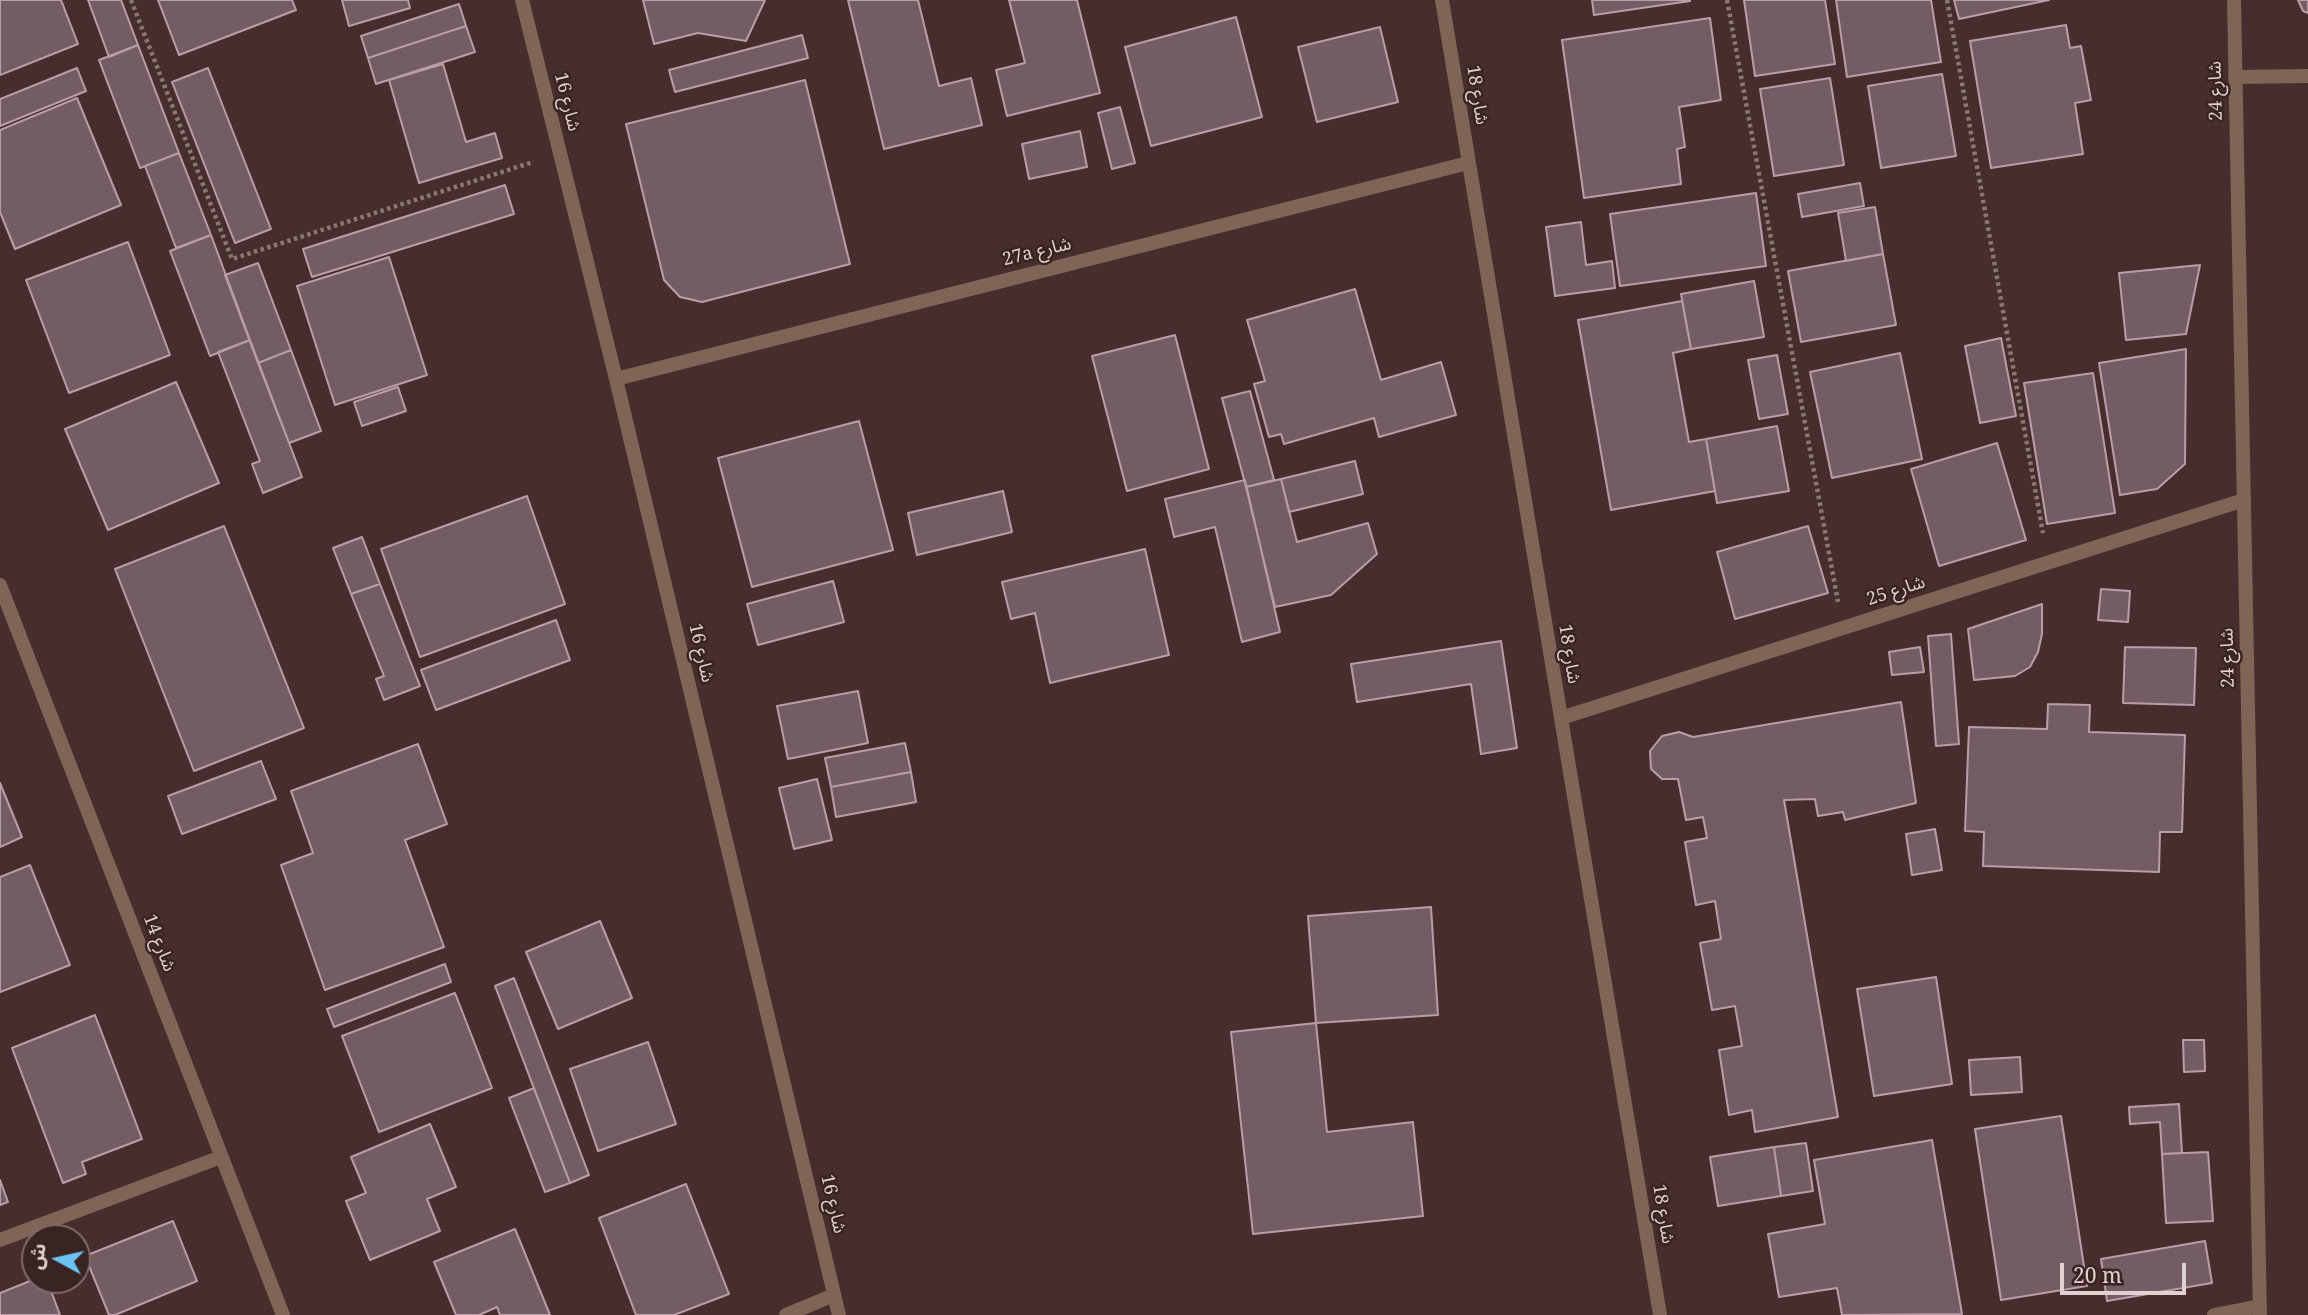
<!DOCTYPE html>
<html>
<head>
<meta charset="utf-8">
<style>
  body { margin:0 }
  #map { position:relative; width:2308px; height:1315px; overflow:hidden; background:#452e2d; font-family:"Noto Serif","Noto Sans Arabic",serif }
  canvas { display:block }
  .north { position:absolute; left:21px; top:1224px; width:70px; height:70px; box-sizing:border-box; background:#3a2423; border:2px solid #7d6a69; border-radius:50%; rotate:278deg; font-size:19px; font-weight:700; line-height:28px; text-align:center; color:#e1d2d1 }
  .north::after { content:''; display:block; margin:auto; width:24px; height:32px; background:#6bc3f2; clip-path:polygon(50% 0,100% 100%,50% 72%,0 100%) }
  .scale { position:absolute; left:2060px; top:1263px; width:126px; height:32px; box-sizing:border-box; border:4px solid #e1d2d1; border-top:0; padding-left:9px; font-size:21px; line-height:24px; white-space:nowrap; color:#e1d2d1; -webkit-text-stroke:5px #3a2423; paint-order:stroke }
</style>
</head>
<body>
<div id="map">
<canvas width="2308" height="1315"></canvas>
<div class="north">ش</div>
<div class="scale">20 m</div>
</div>
<script>
const g = document.querySelector('canvas').getContext('2d');
g.lineJoin = 'round';
function fill(path, color) { g.fillStyle = color; g.fill(path, 'evenodd'); }
const poly = rows => new Path2D(rows.map(r => 'M' + r).join(''));
function trace(path, color, width, dash) { g.strokeStyle = color; g.lineWidth = width; g.lineCap = dash ? 'butt' : 'round'; g.setLineDash(dash || []); g.stroke(path); }
function label(font, color, halo, rows, align = 'center') {
  g.font = font + ' "Noto Serif","Noto Sans Arabic",serif'; g.lineWidth = 5; g.setLineDash([]); g.textBaseline = 'middle'; g.strokeStyle = halo; g.fillStyle = color; for (const [text, x, y, turn = 0] of rows) {
    g.save(); g.translate(x, y); g.rotate((+turn || 0) * Math.PI / 180); g.textAlign = isNaN(turn) ? turn : align; if (halo) g.strokeText(text, 0, 0); g.fillText(text, 0, 0); g.restore();
  }
}
const building = poly([
  [0,0,61,0,78,44,0,75,0,0],
  [88,0,121,0,138,45,109,57,88,0],
  [158,0,292,0,296,10,179,55,158,0],
  [342,0,408,0,410,8,349,26,342,0],
  [643,0,765,0,746,41,698,33,654,44,643,0],
  [848,0,918,0,939,86,971,78,982,125,884,149,848,0],
  [1009,0,1077,0,1100,93,1007,116,996,70,1025,63,1009,0],
  [1592,0,1690,0,1690,1,1594,15,1592,0],
  [1744,0,1825,0,1835,64,1755,76,1744,0],
  [1836,0,1931,0,1941,62,1847,77,1836,0],
  [1954,0,2049,0,1959,19,1954,0],
  [2298,0,2308,0,2308,13,2303,11,2298,0],
  [459,4,466,26,368,58,361,36,459,4],
  [1236,17,1262,117,1151,146,1125,47,1236,17],
  [1710,18,1721,100,1679,107,1685,147,1677,149,1681,184,1584,198,1562,40,1710,18],
  [2066,25,2070,48,2081,46,2091,100,2075,103,2083,154,1991,168,1970,41,2066,25],
  [466,26,475,52,376,84,368,58,466,26],
  [1380,27,1398,102,1317,122,1298,47,1380,27],
  [802,35,808,58,675,92,669,70,802,35],
  [138,45,179,153,140,168,99,60,138,45],
  [443,64,466,142,495,133,502,158,419,183,389,80,443,64],
  [77,68,86,91,0,126,0,99,77,68],
  [208,68,271,229,235,243,172,82,208,68],
  [1942,74,1956,156,1881,168,1868,86,1942,74],
  [1830,78,1844,165,1774,176,1760,89,1830,78],
  [805,80,850,264,702,302,680,297,664,280,626,124,805,80],
  [77,98,121,205,15,249,0,212,0,130,77,98],
  [1120,107,1135,163,1112,169,1098,113,1120,107],
  [1080,131,1087,167,1029,179,1022,144,1080,131],
  [179,153,211,235,176,248,145,166,179,153],
  [1860,183,1864,206,1802,217,1798,194,1860,183],
  [505,185,514,214,312,277,303,249,505,185],
  [1756,193,1766,266,1620,286,1610,214,1756,193],
  [1875,207,1883,254,1846,261,1838,213,1875,207],
  [1581,222,1586,265,1612,261,1615,288,1555,296,1546,227,1581,222],
  [211,235,250,340,210,356,170,251,211,235],
  [128,242,170,355,69,393,26,280,128,242],
  [1883,254,1896,325,1801,342,1788,271,1883,254],
  [389,257,427,375,335,405,297,286,389,257],
  [258,263,291,350,258,363,225,275,258,263],
  [2200,265,2186,334,2126,340,2119,273,2200,265],
  [1754,281,1764,337,1691,349,1681,294,1754,281],
  [1355,289,1381,380,1441,362,1456,415,1379,437,1374,418,1284,444,1281,434,1269,437,1254,384,1265,381,1247,320,1355,289],
  [1682,301,1691,349,1673,353,1689,442,1706,439,1715,491,1611,510,1578,320,1682,301],
  [1175,335,1209,469,1127,491,1092,356,1175,335],
  [2001,338,2016,416,1980,423,1965,346,2001,338],
  [250,340,302,477,263,493,252,464,260,461,218,352,250,340],
  [2186,349,2185,464,2157,489,2120,495,2099,363,2186,349],
  [291,350,321,431,289,443,258,363,291,350],
  [1900,353,1922,459,1832,478,1810,372,1900,353],
  [1777,355,1788,414,1759,419,1748,360,1777,355],
  [2093,373,2115,513,2047,524,2024,383,2093,373],
  [176,382,219,483,108,530,65,429,176,382],
  [398,387,406,411,362,426,354,402,398,387],
  [1250,391,1274,480,1246,487,1222,398,1250,391],
  [859,421,893,550,752,587,718,458,859,421],
  [1777,426,1789,491,1717,503,1706,439,1777,426],
  [1997,443,2026,540,1939,566,1911,469,1997,443],
  [1355,461,1363,494,1289,512,1281,479,1355,461],
  [1281,479,1297,542,1368,523,1377,554,1331,595,1275,607,1246,487,1281,479],
  [1245,480,1280,632,1242,642,1215,527,1174,537,1165,499,1245,480],
  [1003,491,1012,532,917,555,908,513,1003,491],
  [527,496,565,604,420,657,381,549,527,496],
  [224,526,304,728,194,771,115,569,224,526],
  [1808,526,1828,593,1735,619,1717,552,1808,526],
  [362,537,380,584,351,594,333,548,362,537],
  [1145,549,1169,655,1050,683,1035,613,1011,619,1002,582,1145,549],
  [833,581,844,622,758,645,747,604,833,581],
  [380,584,420,686,384,700,376,679,384,676,351,594,380,584],
  [2101,589,2130,591,2128,622,2098,620,2101,589],
  [2042,604,2042,634,2038,652,2030,667,2015,676,1974,680,1968,629,2042,604],
  [556,620,570,660,436,710,421,670,556,620],
  [1951,634,1959,744,1936,746,1928,636,1951,634],
  [1501,641,1517,748,1481,754,1471,684,1357,702,1351,664,1501,641],
  [1920,647,1924,672,1892,675,1889,652,1920,647],
  [2125,647,2196,648,2194,705,2123,703,2125,647],
  [858,691,868,743,788,759,777,706,858,691],
  [1901,702,1916,803,1845,820,1843,812,1818,816,1815,799,1784,800,1838,1117,1755,1132,1752,1110,1729,1115,1719,1050,1742,1046,1735,1006,1712,1010,1700,943,1721,939,1715,901,1696,905,1685,842,1707,838,1703,817,1686,820,1678,779,1662,779,1651,769,1650,751,1662,736,1679,732,1693,737,1901,702],
  [2048,704,2090,705,2089,732,2185,735,2182,832,2160,832,2159,872,1983,866,1984,832,1965,831,1969,727,2047,729,2048,704],
  [905,743,911,772,831,787,825,758,905,743],
  [418,744,447,824,405,840,444,947,325,990,281,865,313,853,291,791,418,744],
  [261,761,276,799,182,834,168,796,261,761],
  [911,772,916,802,836,817,831,787,911,772],
  [817,779,832,840,794,849,779,788,817,779],
  [0,783,22,837,0,847,0,783],
  [1935,829,1942,870,1912,875,1906,834,1935,829],
  [30,865,70,965,0,992,0,877,30,865],
  [1431,907,1438,1015,1316,1023,1308,916,1431,907],
  [600,921,632,998,558,1029,526,952,600,921],
  [445,964,451,982,334,1027,327,1009,445,964],
  [1936,977,1952,1084,1874,1096,1857,989,1936,977],
  [514,978,589,1175,570,1183,495,986,514,978],
  [455,993,492,1088,379,1132,342,1036,455,993],
  [95,1015,142,1139,82,1162,86,1174,63,1183,12,1048,95,1015],
  [1316,1023,1327,1132,1413,1122,1423,1216,1253,1234,1231,1032,1316,1023],
  [2183,1040,2204,1040,2205,1071,2184,1072,2183,1040],
  [648,1042,676,1124,598,1151,570,1069,648,1042],
  [2020,1057,2022,1092,1971,1095,1969,1060,2020,1057],
  [534,1088,570,1183,545,1192,509,1098,534,1088],
  [2179,1104,2182,1153,2162,1154,2160,1122,2130,1124,2129,1107,2179,1104],
  [2061,1116,2087,1286,2001,1300,1975,1129,2061,1116],
  [430,1124,456,1187,427,1199,440,1231,370,1260,346,1201,366,1193,351,1157,430,1124],
  [1932,1140,1962,1314,1842,1315,1837,1288,1779,1297,1768,1234,1825,1224,1814,1160,1932,1140],
  [1806,1143,1813,1191,1781,1196,1774,1147,1806,1143],
  [1774,1147,1781,1196,1718,1206,1710,1157,1774,1147],
  [2208,1152,2213,1221,2166,1223,2162,1154,2208,1152],
  [0,1180,8,1202,0,1205,0,1180],
  [686,1184,729,1294,674,1315,636,1315,599,1218,686,1184],
  [173,1221,197,1281,115,1315,109,1315,85,1256,173,1221],
  [515,1229,550,1315,500,1315,497,1307,479,1315,456,1315,434,1262,515,1229],
  [2205,1241,2212,1283,2107,1301,2101,1259,2205,1241],
  [35,1279,47,1280,60,1315,0,1315,0,1293,35,1279]
]);
const path = poly([
  [131,0,232,259,533,162],
  [1727,0,1838,602],
  [1947,0,2043,533]
]);
const service = poly([
  [0,1240,221,1157],
  [786,1315,834,1295]
]);
const minor = poly([
  [522,0,616,379,839,1315],
  [1442,0,1660,1315],
  [2234,0,2260,1315],
  [2235,77,2308,76],
  [616,379,1468,163],
  [0,585,283,1315],
  [1561,718,2244,500],
  [2214,1315,2260,1306]
]);
const streetNames = [
  ["شارع 24",2216,91,-91],
  ["شارع 18",1477,95,81],
  ["شارع 16",567,102,76],
  ["27a شارع",1037,252,-14],
  ["شارع 25",1896,591,-18],
  ["شارع 16",701,653,77],
  ["شارع 18",1569,654,81],
  ["شارع 24",2228,658,-91],
  ["شارع 14",159,943,69],
  ["شارع 16",833,1204,77],
  ["شارع 18",1663,1214,81]
];
fill(building, '#745c65');
trace(building, '#b89ea7', 2);
trace(path, '#8b7776', 4.5, [3.5, 3.5]);
trace(service, '#7e6556', 14);
trace(minor, '#7e6556', 14);
label('18px', '#e1d2d1', '#3a2423', streetNames);
</script>
</body>
</html>
